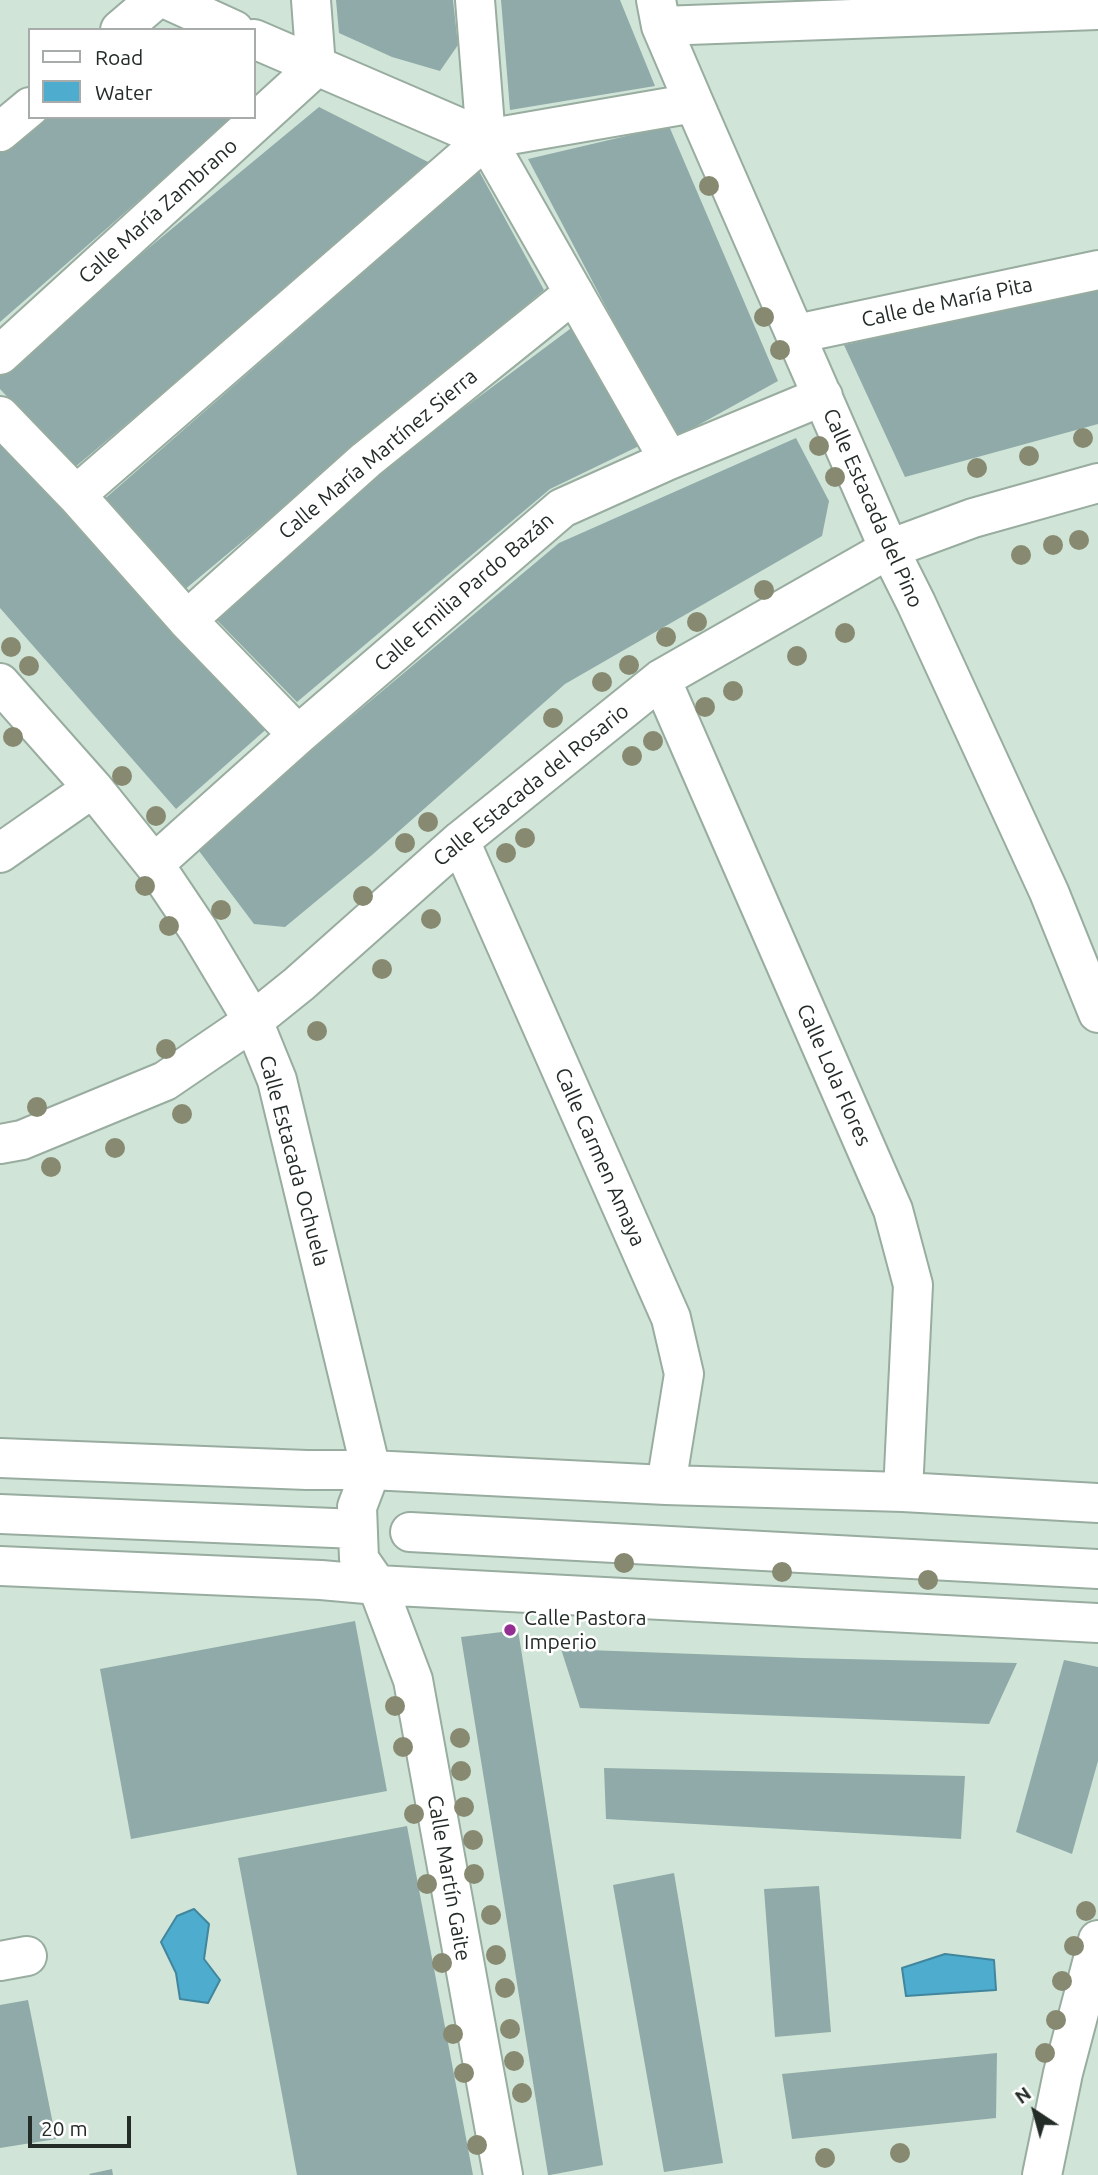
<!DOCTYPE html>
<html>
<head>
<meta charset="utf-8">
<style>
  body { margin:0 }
  #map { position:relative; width:1098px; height:2175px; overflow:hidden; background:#d0e5d7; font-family:Ubuntu,sans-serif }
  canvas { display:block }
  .legend { position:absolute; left:28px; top:28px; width:228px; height:91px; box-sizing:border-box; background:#fff; border:2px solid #a7aba9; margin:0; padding:9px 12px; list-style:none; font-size:21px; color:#242c27 }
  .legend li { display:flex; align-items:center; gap:14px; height:35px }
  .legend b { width:35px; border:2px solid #a7aba9 }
  .north { position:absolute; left:1000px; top:2077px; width:70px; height:70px; -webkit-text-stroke:5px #fff; paint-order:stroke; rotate:324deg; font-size:19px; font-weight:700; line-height:28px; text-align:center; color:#242c27 }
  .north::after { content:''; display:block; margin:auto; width:24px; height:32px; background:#242c27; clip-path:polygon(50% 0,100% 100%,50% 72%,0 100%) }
  .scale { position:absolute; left:28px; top:2116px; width:103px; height:32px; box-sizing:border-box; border:4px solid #242c27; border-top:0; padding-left:9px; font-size:21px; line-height:24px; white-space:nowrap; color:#242c27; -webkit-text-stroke:5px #fff; paint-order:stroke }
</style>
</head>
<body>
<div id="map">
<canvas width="1098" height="2175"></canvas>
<ul class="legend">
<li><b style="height:9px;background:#fff"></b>Road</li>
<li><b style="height:19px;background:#4eaccf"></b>Water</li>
</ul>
<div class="north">N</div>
<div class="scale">20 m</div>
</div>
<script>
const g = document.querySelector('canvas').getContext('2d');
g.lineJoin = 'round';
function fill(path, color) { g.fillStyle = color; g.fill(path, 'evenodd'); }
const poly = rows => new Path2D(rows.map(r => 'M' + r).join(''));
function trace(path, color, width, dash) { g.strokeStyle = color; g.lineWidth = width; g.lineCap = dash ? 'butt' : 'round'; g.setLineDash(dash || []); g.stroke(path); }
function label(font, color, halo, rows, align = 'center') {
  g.font = font + ' Ubuntu,sans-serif'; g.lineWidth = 5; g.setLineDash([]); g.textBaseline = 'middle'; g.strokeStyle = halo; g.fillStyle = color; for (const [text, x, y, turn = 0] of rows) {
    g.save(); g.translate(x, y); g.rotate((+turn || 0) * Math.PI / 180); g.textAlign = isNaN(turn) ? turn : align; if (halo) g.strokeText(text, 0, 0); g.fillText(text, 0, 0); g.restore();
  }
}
const water = poly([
  [194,1909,209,1924,204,1959,220,1980,208,2003,180,1999,176,1973,161,1942,177,1916,194,1909],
  [945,1954,994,1960,996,1990,906,1996,902,1968,945,1954]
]);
const building = poly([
  [336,0,453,0,458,45,440,71,392,57,339,33],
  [501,0,620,0,655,86,510,110],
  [319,107,434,165,74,468,0,389,0,371],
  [44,117,234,117,0,322,0,153],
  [669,126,778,381,675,438,528,159],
  [479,171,544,290,183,591,100,503],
  [1098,289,1098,424,905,477,844,345],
  [574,326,639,446,550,489,297,702,212,615,397,458],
  [796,438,829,501,822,536,565,684,372,855,285,927,254,924,196,847,559,543],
  [0,440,271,725,176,809,0,608],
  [355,1621,387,1791,131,1839,100,1669],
  [518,1630,603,2165,550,2175,548,2175,461,1637],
  [561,1649,803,1658,1017,1663,989,1724,580,1708],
  [1064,1660,1098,1667,1098,1761,1072,1854,1016,1832],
  [604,1768,965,1776,961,1839,606,1819],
  [407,1826,473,2175,297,2175,238,1858],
  [674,1873,723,2163,664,2172,613,1885],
  [819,1886,831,2032,775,2037,764,1889],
  [28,2000,56,2139,0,2148,0,2005],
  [997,2053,996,2118,792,2139,782,2074],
  [112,2169,113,2175,90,2175,89,2174]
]);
const minor = poly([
  [168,0,234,30],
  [475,0,486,139],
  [656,0,661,26,694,103,889,549,916,603,1049,892,1098,1013],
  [661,26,1098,10],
  [120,30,155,0],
  [254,39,486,139,669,460],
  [0,132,30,107],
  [796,334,1098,270],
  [0,355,316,67,311,0],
  [0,416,76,495,187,620,298,735],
  [76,495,486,139,694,103],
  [187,620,366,460,574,293],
  [661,679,893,1210,913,1285,903,1492],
  [0,683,93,788,154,864,199,931,253,1021,277,1080,371,1470],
  [460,841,671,1318,684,1374,666,1485],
  [0,853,93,788],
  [154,864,298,735,562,508,669,460,823,396],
  [0,1144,22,1140,165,1081,253,1021,299,984,460,841,661,679,889,549,973,518,1098,483],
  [0,1458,307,1470,371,1470,666,1485,903,1492,1098,1503],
  [371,1470,357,1507,359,1559,377,1585,413,1680,503,2175],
  [0,1514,357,1529],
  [410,1532,1098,1569],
  [0,1566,321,1580,377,1585,1098,1623],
  [0,1961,27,1956],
  [1042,2175,1063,2073,1098,1940]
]);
const trees = [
  [709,186],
  [764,317],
  [780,350],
  [1083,438],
  [819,446],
  [1029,456],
  [977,468],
  [835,477],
  [1079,540],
  [1053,545],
  [1021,555],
  [764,590],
  [697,622],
  [845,633],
  [666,637],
  [11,647],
  [797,656],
  [629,665],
  [29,666],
  [602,682],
  [733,691],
  [705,707],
  [553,718],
  [13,737],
  [653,741],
  [632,756],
  [122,776],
  [156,816],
  [428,822],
  [525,838],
  [405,843],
  [506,853],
  [145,886],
  [363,896],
  [221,910],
  [431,919],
  [169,926],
  [382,969],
  [317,1031],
  [166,1049],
  [37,1107],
  [182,1114],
  [115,1148],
  [51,1167],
  [624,1563],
  [782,1572],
  [928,1580],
  [395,1706],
  [460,1738],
  [403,1747],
  [461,1771],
  [464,1807],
  [414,1814],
  [473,1840],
  [474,1874],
  [427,1884],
  [1086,1911],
  [491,1915],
  [1074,1946],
  [496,1955],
  [442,1963],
  [1062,1981],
  [505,1988],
  [1056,2020],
  [510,2029],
  [453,2034],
  [1045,2053],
  [514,2061],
  [464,2073],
  [522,2093],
  [477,2145],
  [900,2153],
  [825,2158]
];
const markers = [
  [510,1630,7,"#952e93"]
];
const streetNames = [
  ["Calle María Zambrano",158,211,-42],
  ["Calle de María Pita",947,302,-12],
  ["Calle María Martínez Sierra",378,454,-40],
  ["Calle Estacada del Pino",873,508,66],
  ["Calle Emilia Pardo Bazán",464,592,-41],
  ["Calle Estacada del Rosario",531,785,-39],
  ["Calle Lola Flores",834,1075,66],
  ["Calle Carmen Amaya",600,1157,66],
  ["Calle Estacada Ochuela",294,1161,75],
  ["Calle Martín Gaite",449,1878,80]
];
const poiNames = [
  ["Calle Pastora",524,1618],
  ["Imperio",524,1642]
];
fill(water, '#4eaccf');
trace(water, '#41869d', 2);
fill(building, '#8faaa8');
trace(minor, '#98ac9f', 42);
trace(minor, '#fff', 38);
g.fillStyle = '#878a71';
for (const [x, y] of trees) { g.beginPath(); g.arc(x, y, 10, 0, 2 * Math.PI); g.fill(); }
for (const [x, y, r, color] of markers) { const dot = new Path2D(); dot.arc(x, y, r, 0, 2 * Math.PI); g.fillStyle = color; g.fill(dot); trace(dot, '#fff', 2.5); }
label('21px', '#242c27', '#fff', streetNames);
label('21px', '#242c27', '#fff', poiNames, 'left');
</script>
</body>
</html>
